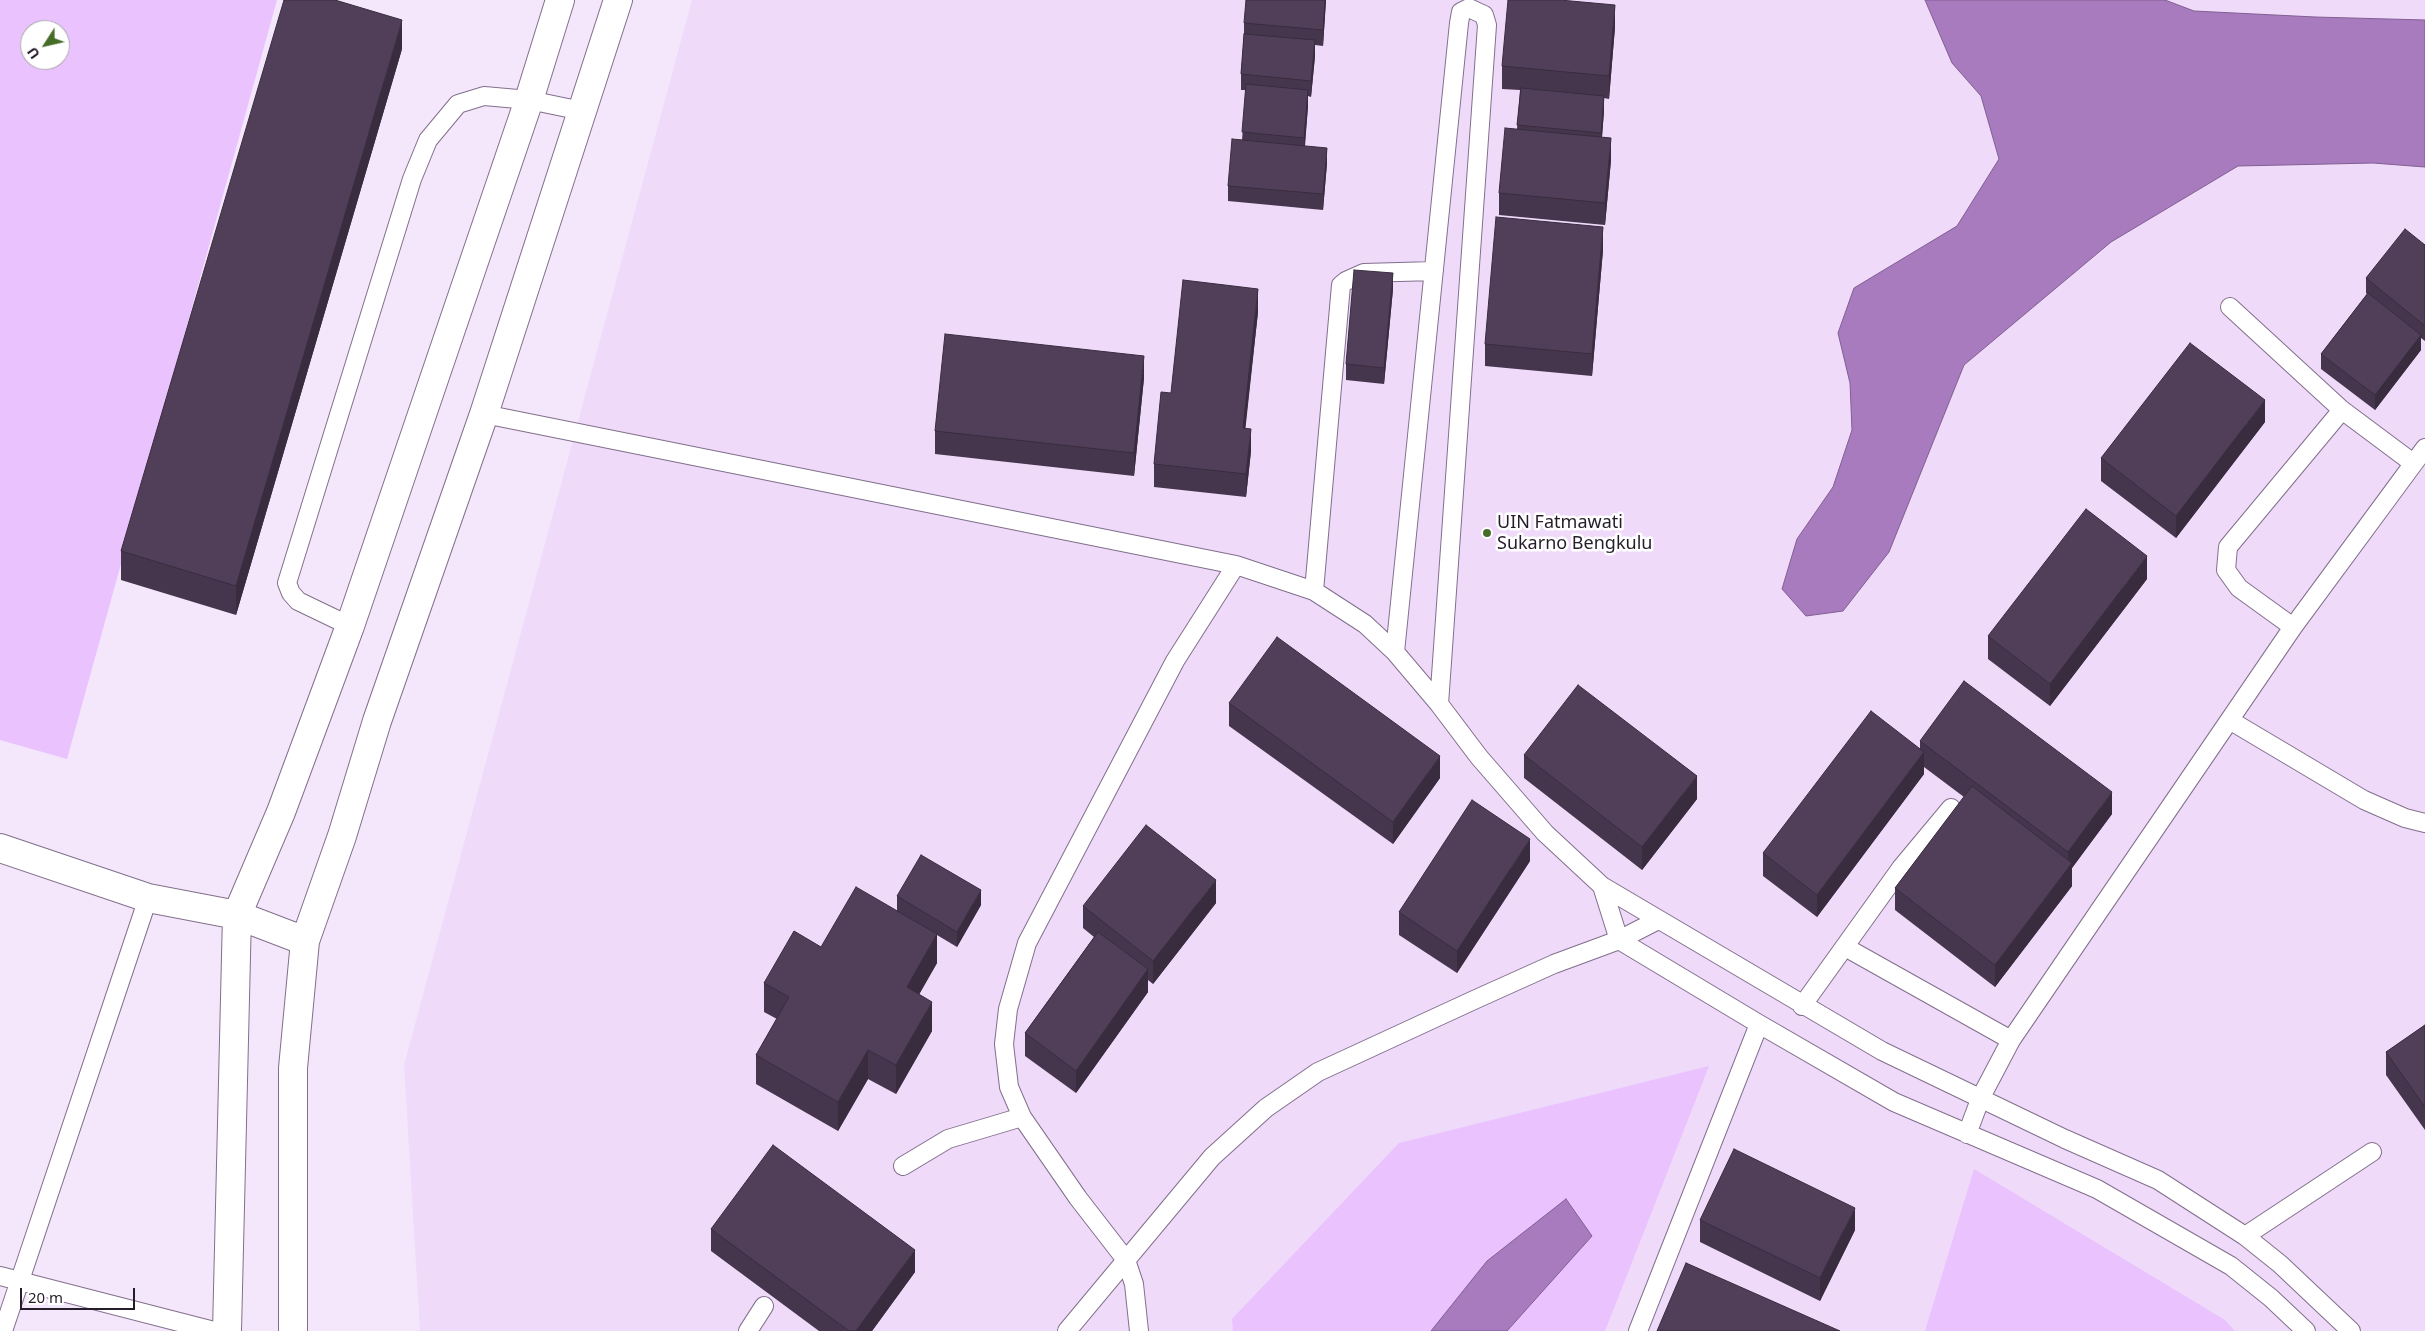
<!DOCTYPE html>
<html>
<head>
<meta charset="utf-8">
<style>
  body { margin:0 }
  #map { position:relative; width:2425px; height:1331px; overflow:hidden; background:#f4e7fb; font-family:"Noto Sans",sans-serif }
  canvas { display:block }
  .north { position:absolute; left:20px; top:20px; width:50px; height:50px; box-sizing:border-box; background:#fff; border:1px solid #a8a5a9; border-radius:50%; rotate:235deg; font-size:14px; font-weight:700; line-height:20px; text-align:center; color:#251d29 }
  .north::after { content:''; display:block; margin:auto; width:18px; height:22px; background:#466d28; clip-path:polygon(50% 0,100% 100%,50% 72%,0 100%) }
  .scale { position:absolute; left:20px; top:1288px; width:115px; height:22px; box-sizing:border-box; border:2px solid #251d29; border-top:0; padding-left:6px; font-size:15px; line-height:18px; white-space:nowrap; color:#251d29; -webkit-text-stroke:4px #fff; paint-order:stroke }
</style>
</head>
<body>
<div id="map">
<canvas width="2425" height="1331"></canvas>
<div class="north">U</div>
<div class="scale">20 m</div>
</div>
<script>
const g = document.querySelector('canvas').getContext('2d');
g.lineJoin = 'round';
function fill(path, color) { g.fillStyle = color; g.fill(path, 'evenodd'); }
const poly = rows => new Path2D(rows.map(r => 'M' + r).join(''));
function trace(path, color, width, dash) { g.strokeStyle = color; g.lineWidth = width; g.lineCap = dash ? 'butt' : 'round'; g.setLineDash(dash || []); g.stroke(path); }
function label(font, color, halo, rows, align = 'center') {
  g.font = font + ' "Noto Sans",sans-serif'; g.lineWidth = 5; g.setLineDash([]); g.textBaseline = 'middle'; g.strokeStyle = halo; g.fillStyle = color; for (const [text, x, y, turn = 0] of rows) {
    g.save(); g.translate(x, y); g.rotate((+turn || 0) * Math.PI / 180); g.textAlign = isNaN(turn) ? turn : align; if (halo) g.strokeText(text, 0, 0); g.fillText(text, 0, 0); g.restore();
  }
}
const built = poly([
  [692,0,2425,0,2425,1331,420,1331,404,1065]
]);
const green = poly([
  [0,0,277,0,67,759,0,740],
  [30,30,60,30,60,60,30,60],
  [1709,1066,1605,1331,1233,1331,1232,1319,1399,1143],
  [1974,1169,2225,1320,2235,1331,1925,1331]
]);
const water = poly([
  [1925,0,2165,0,2194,11,2315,17,2425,20,2425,167,2373,163,2238,166,2111,242,1964,365,1889,552,1843,611,1806,616,1782,589,1797,539,1833,487,1852,430,1850,383,1838,333,1854,288,1957,226,1999,159,1981,96,1952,63,1925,0],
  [1566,1199,1592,1236,1507,1331,1431,1331,1487,1261,1566,1199]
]);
const lane = poly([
  [2230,307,2342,410,2413,463],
  [484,414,1236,565],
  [1314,591,1341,285,1346,281,1364,273,1434,271],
  [350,626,298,601,291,593,287,583,412,179,428,140,458,104,484,96,529,100,582,111],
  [2293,627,2239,588,2226,570,2228,547,2342,410],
  [1395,652,1459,23,1461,12,1469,8,1484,15,1487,25,1439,704],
  [2231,721,2364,800,2405,818,2425,823],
  [1602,886,1619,940,1759,1024,1894,1102,2097,1189,2231,1266,2271,1298,2306,1331],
  [1845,947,2011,1040],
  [1802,1006,1901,868,1951,808],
  [1967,1134,1981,1097,2011,1040,2293,627,2425,448],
  [903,1166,948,1139,1022,1117],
  [2245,1236,2372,1152],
  [0,1276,214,1331],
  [3,1331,148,898],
  [748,1331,764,1306],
  [1067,1331,1212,1157,1266,1108,1318,1072,1474,1000,1554,964,1619,940,1658,920],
  [1139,1331,1134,1284,1126,1260,1078,1198,1022,1117,1009,1087,1004,1044,1008,1009,1027,943,1175,661,1236,565,1314,591,1365,624,1395,652,1439,704,1479,757,1545,833,1602,886,1882,1051,2065,1139,2158,1180,2245,1236,2280,1264,2351,1331],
  [1638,1331,1759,1024]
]);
const street = poly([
  [0,848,148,898,237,915,305,941],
  [227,1331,237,915,281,812,350,626,529,100,560,0],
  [293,1331,293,1068,305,941,342,836,377,721,484,414,618,0]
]);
const wall = poly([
  [1326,0,1323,46,1315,45,1315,56,1311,97,1308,96,1308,106,1305,146,1327,163,1323,210,1228,201,1228,186,1242,140,1246,90,1241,90,1241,74,1244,34,1244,23],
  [1615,27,1609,99,1604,98,1604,111,1602,137,1611,160,1605,225,1499,215,1499,193,1517,129,1520,90,1502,89,1502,66],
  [402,49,236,615,121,580,121,551],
  [2425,245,2425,341,2421,338,2421,350,2375,410,2321,369,2321,354,2367,294,2366,293,2366,278],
  [1603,250,1592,376,1485,366,1485,344],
  [1393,289,1384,384,1346,380,1346,364],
  [1258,312,1245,428,1251,451,1246,497,1154,487,1154,464,1171,393],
  [1144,378,1134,476,935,454,935,431],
  [2265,422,2176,538,2101,481,2101,458],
  [2147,579,2050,706,1988,659,1988,636],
  [1229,703,1440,778,1393,844,1229,726],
  [1920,741,2112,814,2072,868,2072,886,1995,987,1895,910,1895,888,1964,797,1924,767,1924,774,1817,917,1763,876,1763,853,1920,748],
  [1524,755,1697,799,1642,870,1524,778],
  [1530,861,1457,973,1399,935,1399,912],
  [897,896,981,905,957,947,937,935,937,963,919,994,932,1031,896,1094,868,1079,838,1131,756,1084,756,1055,777,1019,764,1012,764,983,821,947,897,911],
  [1216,903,1153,984,1148,980,1148,992,1076,1093,1025,1056,1025,1033,1094,937,1083,928,1083,906],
  [2425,1025,2425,1130,2386,1075,2386,1052],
  [1700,1220,1855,1230,1820,1301,1700,1242],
  [711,1229,915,1272,872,1331,819,1331,711,1251]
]);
const shadedWall = poly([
  [1325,0,1326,0,1323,46,1323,30],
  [1615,5,1615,27,1609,99,1609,76],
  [402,20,402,49,236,615,236,586],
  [1315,40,1315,56,1311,97,1311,81],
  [1308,90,1308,106,1304,153,1304,138],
  [1604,96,1604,111,1601,149,1601,133],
  [1611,138,1611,160,1605,225,1605,203],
  [1327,148,1327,163,1323,210,1323,194],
  [1603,227,1603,250,1592,376,1592,354],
  [1393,273,1393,289,1384,384,1384,368],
  [1258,289,1258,312,1243,451,1243,428],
  [2421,335,2421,350,2375,410,2375,395],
  [1144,356,1144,378,1134,476,1134,453],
  [2265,400,2265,422,2176,538,2176,516],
  [1251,429,1251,451,1246,497,1246,474],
  [2147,556,2147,579,2050,706,2050,684],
  [1924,752,1924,774,1817,917,1817,895],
  [1440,756,1440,778,1393,844,1393,822],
  [1697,776,1697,799,1642,870,1642,847],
  [2112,792,2112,814,2072,868,2072,886,1995,987,1995,965,2068,869,2068,852],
  [1530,839,1530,861,1457,973,1457,951],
  [1216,880,1216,903,1153,984,1153,961],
  [981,890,981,905,957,947,957,932],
  [937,934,937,963,907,1016,907,987],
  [1148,969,1148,992,1076,1093,1076,1071],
  [932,1002,932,1031,896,1094,896,1065],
  [868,1050,868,1079,838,1131,838,1102],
  [1855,1208,1855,1230,1820,1301,1820,1278],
  [915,1250,915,1272,872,1331,856,1331]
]);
const building = poly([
  [284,0,335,0,402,20,236,586,121,551,284,0],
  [1246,0,1325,0,1323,30,1244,23,1246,0],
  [1508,0,1560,0,1615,5,1609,76,1502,66,1508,0],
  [1244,34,1315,40,1311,81,1241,74,1244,34],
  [1246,84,1308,90,1304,138,1242,132,1246,84],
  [1521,88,1604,96,1601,133,1517,125,1521,88],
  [1505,128,1611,138,1605,203,1499,193,1505,128],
  [1232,139,1327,148,1323,194,1228,186,1232,139],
  [1496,217,1603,227,1592,354,1485,344,1496,217],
  [2405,229,2425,245,2425,326,2366,278,2405,229],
  [1354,270,1393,273,1384,368,1346,364,1354,270],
  [1183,280,1258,289,1243,428,1251,429,1246,474,1154,464,1161,392,1171,393,1183,280],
  [2368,293,2421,335,2375,395,2321,354,2368,293],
  [945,334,1144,356,1134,453,935,431,945,334],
  [2190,343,2265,400,2176,516,2101,458,2190,343],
  [2086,509,2147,556,2050,684,1988,636,2086,509],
  [1277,637,1440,756,1393,822,1229,703,1277,637],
  [1964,681,2112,792,2068,852,1920,741,1964,681],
  [1578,685,1697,776,1642,847,1524,755,1578,685],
  [1871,711,1924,752,1817,895,1763,853,1871,711],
  [1972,786,2072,863,1995,965,1895,888,1972,786],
  [1472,800,1530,839,1457,951,1399,912,1472,800],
  [1146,825,1216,880,1153,961,1083,906,1146,825],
  [921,855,981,890,957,932,897,896,921,855],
  [856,887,937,934,907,987,932,1002,896,1065,868,1050,838,1102,756,1055,789,997,764,983,794,931,821,947,856,887],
  [1098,932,1148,969,1076,1071,1025,1033,1098,932],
  [2425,1025,2425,1107,2386,1052,2425,1025],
  [773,1145,915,1250,856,1331,849,1331,711,1229,773,1145],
  [1734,1149,1855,1208,1820,1278,1700,1220,1734,1149],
  [1686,1263,1840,1331,1657,1331,1686,1263]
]);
const markers = [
  [1487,533,5,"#466d28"]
];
const poiNames = [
  ["UIN Fatmawati",1497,523],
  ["Sukarno Bengkulu",1497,544]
];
fill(built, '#efdafa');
fill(green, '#e9c2fe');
fill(water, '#a87bbf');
trace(water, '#815f92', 1);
trace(lane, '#826f8c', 20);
trace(street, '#826f8c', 30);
trace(lane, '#fff', 18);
trace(street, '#fff', 28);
fill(wall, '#46364d');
fill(shadedWall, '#392c3f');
fill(building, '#513f5a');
trace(building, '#392c3f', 1);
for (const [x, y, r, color] of markers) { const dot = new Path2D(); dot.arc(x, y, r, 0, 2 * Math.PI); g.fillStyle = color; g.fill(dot); trace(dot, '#fff', 2); }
label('18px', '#251d29', '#fff', poiNames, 'left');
</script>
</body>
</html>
